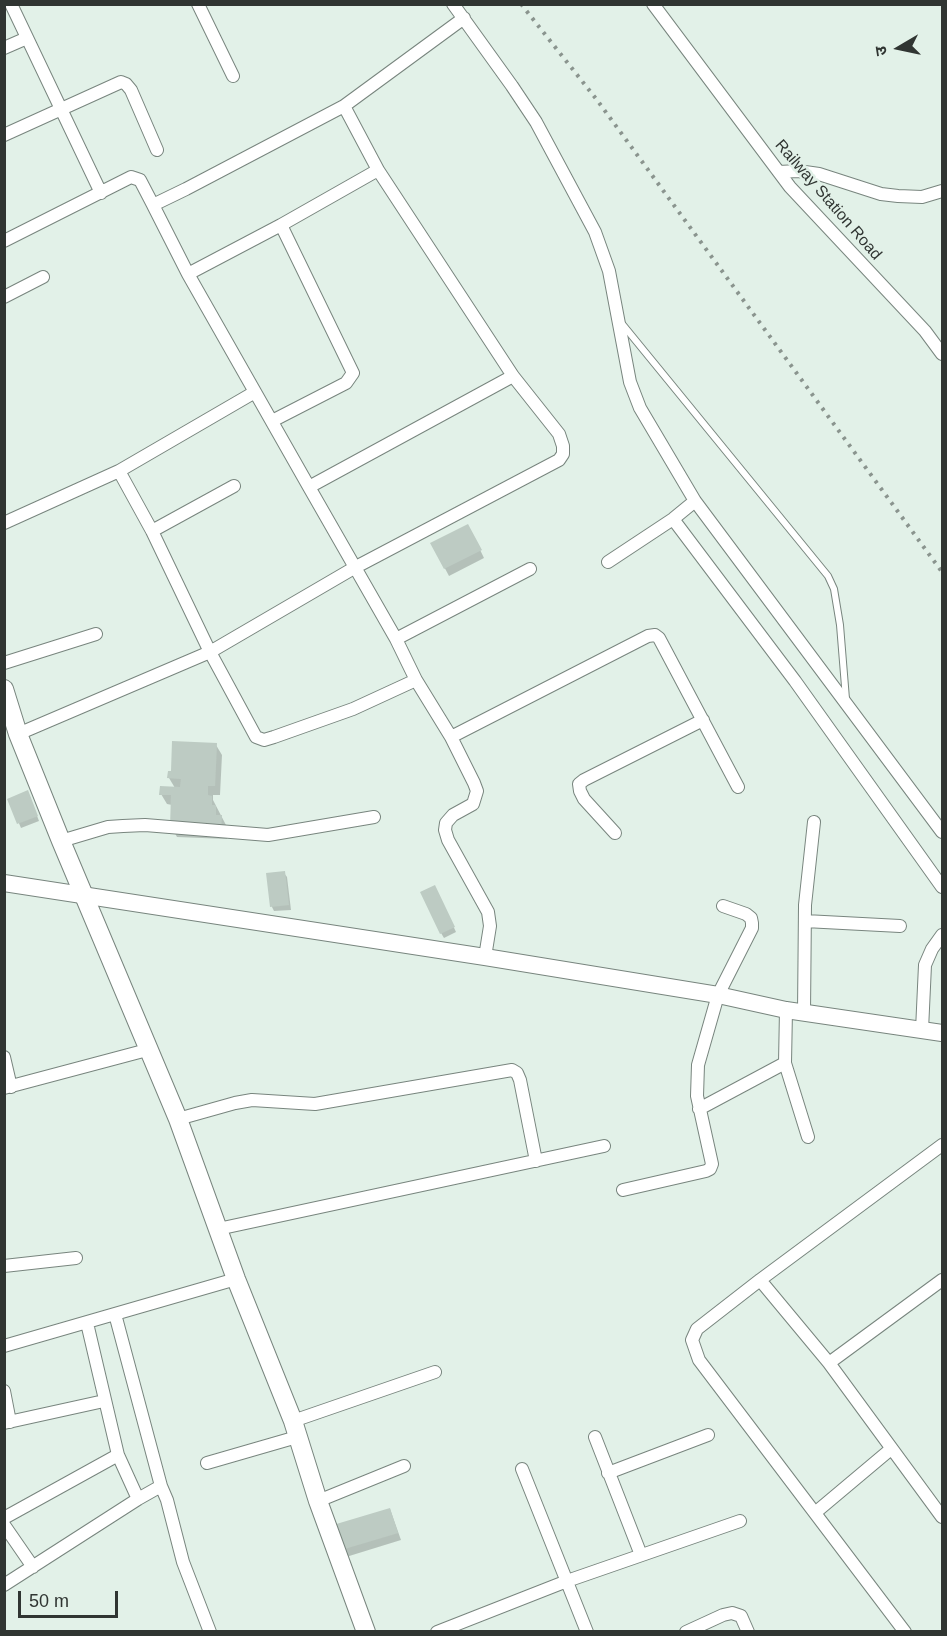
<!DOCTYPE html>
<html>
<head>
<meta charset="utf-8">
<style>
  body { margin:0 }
  #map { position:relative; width:947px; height:1636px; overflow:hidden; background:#e2f1e8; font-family:Helvetica,"Noto Sans Devanagari",sans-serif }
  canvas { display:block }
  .frame { position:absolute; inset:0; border:6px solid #303532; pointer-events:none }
  .north { position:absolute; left:869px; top:18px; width:60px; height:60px; -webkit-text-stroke:4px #e2f1e8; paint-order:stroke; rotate:261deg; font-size:16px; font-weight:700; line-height:24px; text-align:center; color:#303532 }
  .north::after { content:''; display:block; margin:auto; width:21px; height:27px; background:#303532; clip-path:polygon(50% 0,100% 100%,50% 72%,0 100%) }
  .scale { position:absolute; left:18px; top:1591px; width:100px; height:27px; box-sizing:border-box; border:3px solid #303532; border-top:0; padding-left:8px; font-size:18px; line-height:21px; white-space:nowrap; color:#303532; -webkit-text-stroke:4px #e2f1e8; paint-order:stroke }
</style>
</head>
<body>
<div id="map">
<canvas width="947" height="1636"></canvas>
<div class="frame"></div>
<div class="north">उ</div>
<div class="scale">50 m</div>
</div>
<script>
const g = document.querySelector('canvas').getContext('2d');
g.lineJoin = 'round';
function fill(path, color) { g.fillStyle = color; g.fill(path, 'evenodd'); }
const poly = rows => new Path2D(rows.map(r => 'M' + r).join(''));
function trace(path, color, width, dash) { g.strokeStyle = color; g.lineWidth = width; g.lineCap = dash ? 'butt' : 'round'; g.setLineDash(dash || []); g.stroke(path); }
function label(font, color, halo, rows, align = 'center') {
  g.font = font + ' Helvetica,sans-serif'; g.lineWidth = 5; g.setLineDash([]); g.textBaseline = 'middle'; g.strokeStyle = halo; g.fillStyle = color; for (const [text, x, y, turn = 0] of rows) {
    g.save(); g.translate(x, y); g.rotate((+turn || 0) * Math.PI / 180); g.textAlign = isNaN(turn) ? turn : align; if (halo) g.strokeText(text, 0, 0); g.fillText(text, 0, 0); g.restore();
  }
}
const shadow = poly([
  [472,533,484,558,449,576,432,544],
  [216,745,222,755,220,795,213,795,213,800,227,827,227,839,177,837,171,826,172,805,167,804,161,794,175,788,169,778],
  [30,797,39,821,21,828,9,800],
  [284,873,287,877,291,910,274,911,272,907,268,875],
  [437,891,456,932,444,938,441,933],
  [390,1509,401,1540,346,1557,342,1549]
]);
const building = poly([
  [468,524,482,550,444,569,430,543],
  [172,741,217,743,215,786,208,786,208,795,212,796,212,805,216,805,216,815,222,815,221,830,170,827,171,795,159,795,160,786,180,787,181,779,167,778,168,771,171,771],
  [28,790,38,816,17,824,7,799],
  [285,871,289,905,270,907,266,873],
  [435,885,455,927,440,934,420,892],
  [390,1508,398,1533,341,1550,333,1525]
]);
const lane = poly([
  [623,325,828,576,834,589,840,625,846,699]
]);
const street = poly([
  [11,4,101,193],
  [198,4,233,76],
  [453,4,512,86,536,122,595,232,609,271,630,382,640,408,695,501,942,832],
  [653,4,790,187,925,331,942,354],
  [4,48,27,38],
  [344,106,378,170,281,225,188,274,309,487,513,376],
  [4,135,121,82,126,84,131,90,157,150],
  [779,172,798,171,819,174,881,194,898,196,922,197,942,191],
  [153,205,188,274],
  [4,241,131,177,140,180,153,205,186,189,344,106,464,18],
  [4,297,43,277],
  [272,421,346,383,353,373,281,225],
  [119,471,152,531,210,652,256,737,264,740,274,737,353,709,416,680],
  [309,487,396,639,416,680,451,737,474,783,477,791,473,804,453,815,446,823,445,830,448,840,488,912,490,926,485,957],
  [673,519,795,681,942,887],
  [4,523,119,471,255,392],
  [152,531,234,486],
  [608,562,673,519,695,501],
  [396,639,530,569],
  [4,663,96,634],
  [18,734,210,652,354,568,559,460,563,454,563,446,559,434,513,376,378,170],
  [451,737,648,636,655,635,659,638,738,787],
  [615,833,584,799,580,791,579,784,584,780,703,720],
  [61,841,108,827,123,826,145,825,268,835,374,817],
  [805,921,900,926],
  [786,1010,785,1063,808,1137],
  [804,1012,805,905,814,822],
  [922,1030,925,965,932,949,942,935],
  [4,1057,11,1087],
  [4,1088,147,1050],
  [699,1109,785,1063],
  [178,1119,235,1103,252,1100,315,1104,512,1070,517,1073,520,1080,536,1161],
  [623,1190,706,1171,710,1169,712,1164,697,1096,698,1065,718,995,752,928,752,923,751,918,746,914,723,906],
  [218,1229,604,1146],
  [4,1266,76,1258],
  [760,1280,829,1363,942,1517],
  [115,1314,161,1486],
  [87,1323,118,1455,138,1499],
  [4,1346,236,1279],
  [829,1363,942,1280],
  [4,1391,10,1422],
  [293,1421,435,1372],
  [4,1423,104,1401],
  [595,1437,641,1555],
  [207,1463,297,1437],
  [522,1469,587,1632],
  [608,1473,708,1435],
  [318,1501,404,1466],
  [816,1512,891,1449],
  [4,1518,118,1455],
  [4,1525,33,1567],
  [4,1585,138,1499,161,1486,167,1500,183,1562,210,1632],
  [437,1632,567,1581,740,1521],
  [686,1632,723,1615,732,1613,741,1616,748,1632],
  [905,1632,699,1360,692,1340,697,1329,760,1280,942,1145]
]);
const secondary = poly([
  [4,883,485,957,718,995,786,1010,942,1033]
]);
const primary = poly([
  [4,689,18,734,61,841,178,1119,236,1279,293,1421,318,1501,366,1632]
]);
const rail = poly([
  [521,4,597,100,942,572]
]);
const streetNames = [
  ["Railway Station Road",828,200,49]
];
fill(shadow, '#0003');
fill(building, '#bdcbc3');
trace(lane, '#78857e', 8);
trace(street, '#78857e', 14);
trace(secondary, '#78857e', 18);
trace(primary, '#78857e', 20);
trace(lane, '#fff', 6);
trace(street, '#fff', 12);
trace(secondary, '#fff', 16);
trace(primary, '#fff', 18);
trace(rail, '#8a948e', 4, [3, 6]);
label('16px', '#303532', '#e2f1e8', streetNames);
</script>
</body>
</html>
